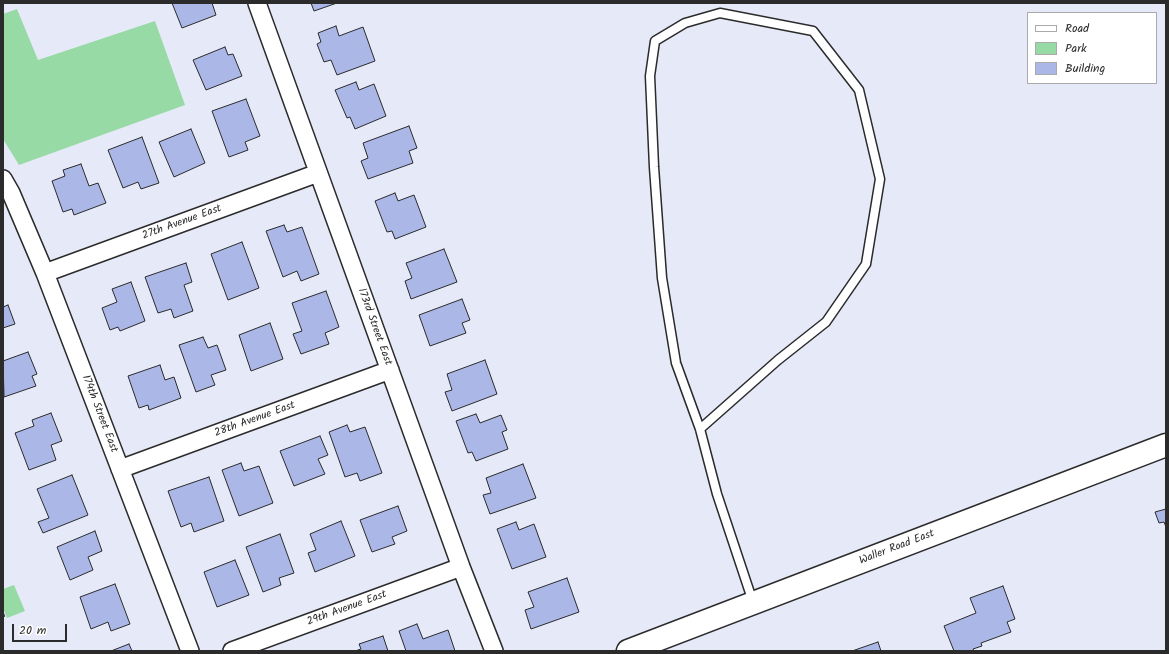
<!DOCTYPE html>
<html>
<head>
<meta charset="utf-8">
<style>
  body { margin:0 }
  #map { position:relative; width:1169px; height:654px; overflow:hidden; background:#e6e9f8; font-family:Kalam,sans-serif }
  canvas { display:block }
  .frame { position:absolute; inset:0; border:4px solid #2b2b2b; pointer-events:none }
  .legend { position:absolute; left:1027px; top:12px; width:130px; height:72px; box-sizing:border-box; background:#fff; border:1px solid #aaa; margin:0; padding:5px 7px; list-style:none; font-size:12px; color:#2b2b2b }
  .legend li { display:flex; align-items:center; gap:8px; height:20px }
  .legend b { width:20px; border:1px solid #aaa }
  .scale { position:absolute; left:12px; top:624px; width:55px; height:18px; box-sizing:border-box; border:2px solid #2b2b2b; border-top:0; padding-left:5px; font-size:12px; line-height:14px; white-space:nowrap; color:#2b2b2b; -webkit-text-stroke:3px #fff; paint-order:stroke }
</style>
</head>
<body>
<div id="map">
<canvas width="1169" height="654"></canvas>
<div class="frame"></div>
<ul class="legend">
<li><b style="height:5px;background:#fff"></b>Road</li>
<li><b style="height:11px;background:#98daa5"></b>Park</li>
<li><b style="height:11px;background:#abb7e7"></b>Building</li>
</ul>
<div class="scale">20 m</div>
</div>
<script>
const g = document.querySelector('canvas').getContext('2d');
g.lineJoin = 'round';
function fill(path, color) { g.fillStyle = color; g.fill(path, 'evenodd'); }
const poly = rows => new Path2D(rows.map(r => 'M' + r).join(''));
function trace(path, color, width, dash) { g.strokeStyle = color; g.lineWidth = width; g.lineCap = dash ? 'butt' : 'round'; g.setLineDash(dash || []); g.stroke(path); }
function label(font, color, halo, rows, align = 'center') {
  g.font = font + ' Kalam,sans-serif'; g.lineWidth = 3; g.setLineDash([]); g.textBaseline = 'middle'; g.strokeStyle = halo; g.fillStyle = color; for (const [text, x, y, turn = 0] of rows) {
    g.save(); g.translate(x, y); g.rotate((+turn || 0) * Math.PI / 180); g.textAlign = isNaN(turn) ? turn : align; if (halo) g.strokeText(text, 0, 0); g.fillText(text, 0, 0); g.restore();
  }
}
const green = poly([
  [17,9,38,60,155,21,185,105,19,165,3,139,3,14],
  [14,585,25,611,7,618,3,608,3,589]
]);
const building = poly([
  [172,3,212,3,216,15,182,28,172,3],
  [311,3,337,3,314,11,311,3],
  [336,26,339,36,363,27,375,61,337,75,331,60,324,62,317,44,321,42,318,33,336,26],
  [225,47,228,55,233,54,242,76,206,90,193,60,225,47],
  [356,82,359,90,374,84,386,116,355,129,350,117,347,118,335,90,356,82],
  [246,99,260,136,245,142,248,150,229,157,212,111,246,99],
  [409,126,417,148,409,151,413,163,368,179,361,161,368,158,363,143,409,126],
  [191,129,205,163,174,177,159,142,191,129],
  [142,137,159,183,141,189,138,182,123,188,108,150,142,137],
  [81,164,89,186,98,183,106,203,74,215,72,209,63,212,52,181,65,176,63,170,81,164],
  [395,193,398,201,414,195,426,227,395,239,392,231,387,232,375,201,395,193],
  [284,225,287,232,302,227,319,274,301,281,297,271,283,277,266,231,284,225],
  [242,242,259,288,228,300,211,254,242,242],
  [444,249,457,282,411,299,405,281,412,278,406,263,444,249],
  [186,263,192,282,184,285,193,311,174,318,171,309,158,313,145,277,186,263],
  [131,282,145,321,120,331,118,327,110,330,102,308,117,302,112,289,131,282],
  [326,291,339,327,325,333,329,344,301,354,293,334,302,331,292,303,326,291],
  [462,299,470,320,462,323,466,333,430,346,419,315,462,299],
  [8,305,15,324,3,328,3,307,8,305],
  [270,323,283,359,251,371,239,335,270,323],
  [203,337,208,348,217,345,226,370,211,375,215,385,196,392,179,345,203,337],
  [28,352,37,374,32,376,36,386,4,397,3,361,28,352],
  [485,360,497,394,452,411,445,392,452,390,447,374,485,360],
  [160,365,165,380,174,377,181,398,149,410,148,405,139,408,128,376,160,365],
  [51,413,62,441,51,445,56,460,29,470,15,433,34,426,32,420,51,413],
  [476,414,480,423,501,415,507,430,502,432,508,449,476,461,472,452,468,453,456,421,476,414],
  [347,425,350,432,365,427,382,473,360,481,357,473,345,477,329,432,347,425],
  [320,436,328,455,318,459,325,474,294,486,280,451,320,436],
  [241,463,244,471,259,466,273,503,239,516,222,470,241,463],
  [523,464,536,498,490,514,483,495,491,493,486,478,523,464],
  [72,475,88,515,43,533,38,522,49,518,37,489,72,475],
  [209,477,224,521,194,532,191,523,181,527,168,491,209,477],
  [398,506,407,531,392,537,395,544,372,552,360,520,398,506],
  [1166,509,1166,527,1164,522,1159,523,1155,512,1166,509],
  [341,521,355,556,315,572,308,553,316,550,310,534,341,521],
  [516,522,519,530,534,524,546,557,512,569,497,529,516,522],
  [95,531,102,551,88,557,93,570,70,580,57,547,95,531],
  [280,534,294,573,279,578,281,585,263,592,246,547,280,534],
  [235,560,249,595,217,607,204,572,235,560],
  [567,578,579,612,531,629,525,610,534,607,528,592,567,578],
  [115,584,130,624,111,631,108,622,91,629,80,597,115,584],
  [1003,586,1015,619,1007,622,1011,632,981,643,982,646,973,649,974,651,954,651,944,626,976,613,970,598,1003,586],
  [417,624,423,639,448,630,455,651,406,651,399,631,417,624],
  [383,636,388,651,355,651,361,649,359,644,383,636],
  [878,642,881,651,852,651,878,642],
  [129,644,132,651,111,651,129,644]
]);
const path = poly([
  [3,614,4,617]
]);
const lane = poly([
  [700,429,778,360,826,322,866,264,880,179,859,90,813,31,720,13,685,23,655,41,650,76,654,167,662,278,676,363,700,429,717,494,753,602]
]);
const street = poly([
  [257,3,461,567,494,651],
  [3,179,11,193,45,273,190,651],
  [45,273,318,173],
  [120,469,390,370],
  [232,651,461,567]
]);
const secondary = poly([
  [628,651,1166,445]
]);
const streetNames = [
  ["27th Avenue East",182,223,-20],
  ["173rd Street East",374,327,70],
  ["174th Street East",99,414,69],
  ["28th Avenue East",255,420,-20],
  ["Waller Road East",897,548,-21],
  ["29th Avenue East",347,609,-20]
];
fill(green, '#98daa5');
fill(building, '#abb7e7');
trace(building, '#2b2b2b', 1);
trace(lane, '#2b2b2b', 11);
trace(street, '#2b2b2b', 20);
trace(secondary, '#2b2b2b', 25);
trace(path, '#2b2b2b', 2.5, [4, 3]);
trace(lane, '#fff', 8);
trace(street, '#fff', 17);
trace(secondary, '#fff', 22);
label('11px', '#2b2b2b', '#fff', streetNames);
</script>
</body>
</html>
